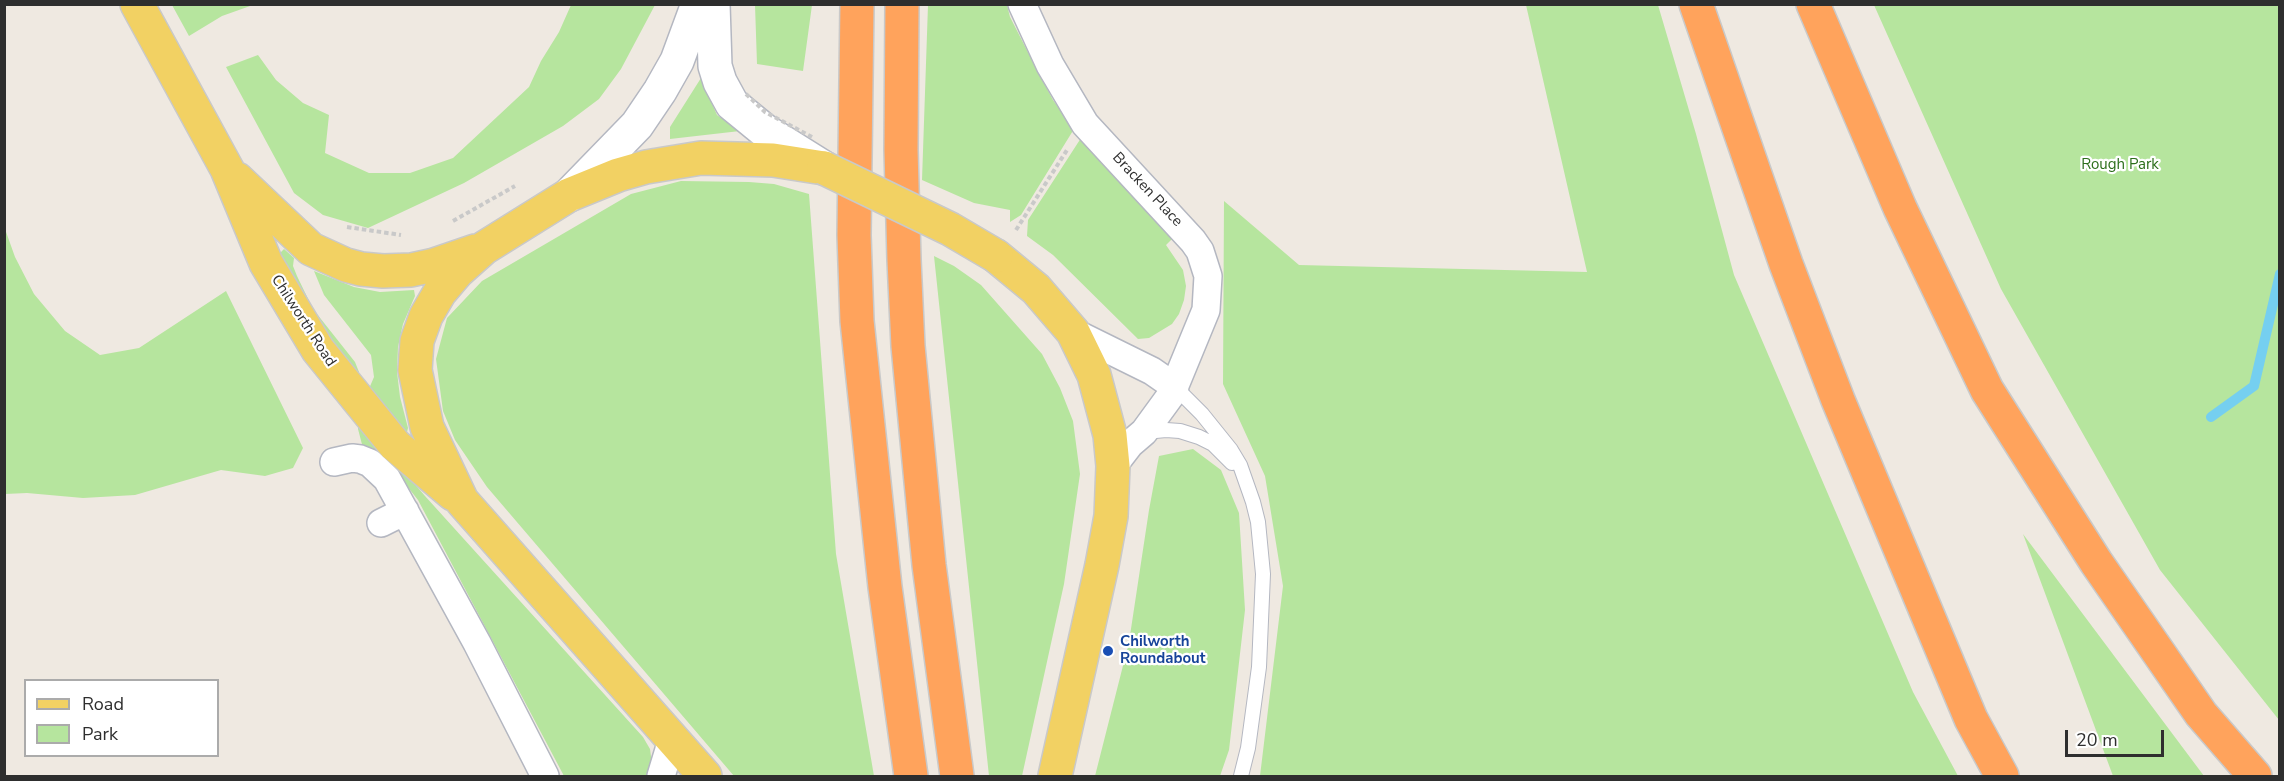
<!DOCTYPE html>
<html>
<head>
<meta charset="utf-8">
<style>
  body { margin:0 }
  #map { position:relative; width:2284px; height:781px; overflow:hidden; background:#efe9e1; font-family:"Nunito Sans",sans-serif }
  canvas { display:block }
  .frame { position:absolute; inset:0; border:6px solid #2e2e2e; pointer-events:none }
  .legend { position:absolute; left:24px; top:679px; width:195px; height:78px; box-sizing:border-box; background:#fff; border:2px solid #ababab; margin:0; padding:8px 10px; list-style:none; font-size:18px; color:#2e2e2e }
  .legend li { display:flex; align-items:center; gap:12px; height:30px }
  .legend b { width:30px; border:2px solid #ababab }
  .scale { position:absolute; left:2065px; top:730px; width:99px; height:27px; box-sizing:border-box; border:3px solid #2e2e2e; border-top:0; padding-left:8px; font-size:18px; line-height:21px; white-space:nowrap; color:#2e2e2e; -webkit-text-stroke:4px #fff; paint-order:stroke }
</style>
</head>
<body>
<div id="map">
<canvas width="2284" height="781"></canvas>
<div class="frame"></div>
<ul class="legend">
<li><b style="height:8px;background:#f2d163"></b>Road</li>
<li><b style="height:16px;background:#b6e59e"></b>Park</li>
</ul>
<div class="scale">20 m</div>
</div>
<script>
const g = document.querySelector('canvas').getContext('2d');
g.lineJoin = 'round';
function fill(path, color) { g.fillStyle = color; g.fill(path, 'evenodd'); }
const poly = rows => new Path2D(rows.map(r => 'M' + r).join(''));
function trace(path, color, width, dash) { g.strokeStyle = color; g.lineWidth = width; g.lineCap = dash ? 'butt' : 'round'; g.setLineDash(dash || []); g.stroke(path); }
function label(font, color, halo, rows, align = 'center') {
  g.font = font + ' "Nunito Sans",sans-serif'; g.lineWidth = 4.5; g.setLineDash([]); g.textBaseline = 'middle'; g.strokeStyle = halo; g.fillStyle = color; for (const [text, x, y, turn = 0] of rows) {
    g.save(); g.translate(x, y); g.rotate((+turn || 0) * Math.PI / 180); g.textAlign = isNaN(turn) ? turn : align; if (halo) g.strokeText(text, 0, 0); g.fillText(text, 0, 0); g.restore();
  }
}
const green = poly([
  [172,5,253,5,222,16,189,36],
  [571,5,655,5,621,69,599,99,563,126,464,183,368,228,323,215,294,193,226,67,258,55,276,80,303,103,329,115,325,153,369,173,410,173,453,158,529,87,541,61,559,32],
  [755,5,812,5,803,71,757,64],
  [928,5,1007,5,1010,17,1033,62,1053,100,1074,129,1021,215,1010,222,1010,210,974,203,922,180],
  [1526,5,1658,5,1696,134,1734,275,1913,692,1958,776,1260,776,1283,586,1265,476,1223,384,1224,201,1299,265,1587,272],
  [1874,5,2279,5,2279,720,2160,570,2001,289],
  [701,78,717,115,740,131,670,139,670,127],
  [1081,138,1173,238,1166,245,1183,270,1186,286,1184,300,1179,314,1172,324,1149,338,1138,339,1053,255,1027,236,1028,220],
  [681,181,749,182,774,184,809,194,836,554,874,776,734,776,487,487,455,440,443,411,436,359,447,318,482,281,631,194],
  [5,229,15,257,34,294,65,331,100,355,139,348,226,291,303,448,293,468,265,476,221,470,135,495,83,498,27,493,5,494],
  [284,249,294,258,293,266,297,276,313,309,355,362,359,372,358,380,347,366,277,256],
  [934,256,954,266,981,285,1042,354,1060,388,1073,421,1080,474,1064,584,1022,776,989,776],
  [314,271,354,287,380,292,414,290,415,296,403,324,398,347,397,372,400,397,408,428,407,432,405,433,368,391,374,377,371,355,324,295],
  [358,418,425,496,643,737,650,749,652,764,649,776,564,776,418,500,388,462,364,452,358,429],
  [1193,449,1221,470,1239,513,1245,610,1229,750,1220,776,1095,776,1129,642,1149,510,1159,456],
  [2023,534,2204,776,2113,776]
]);
const stream = poly([
  [2211,417,2254,386,2280,274]
]);
const path = poly([
  [453,221,515,186],
  [347,227,401,235],
  [1016,230,1067,150]
]);
const lane = poly([
  [1175,387,1202,414,1231,450,1240,465,1253,502,1258,522,1263,574,1259,667,1248,748,1241,776],
  [1145,432,1166,430,1180,431,1199,437,1213,444,1232,463]
]);
const street = poly([
  [1022,4,1050,65,1085,124,1193,241,1200,251,1208,276,1206,310,1171,395,1144,432,1130,444,1113,466],
  [1073,332,1152,371,1175,387],
  [334,462,352,458,360,459,370,463,387,479,477,643,545,776],
  [381,523,405,511],
  [661,776,672,740]
]);
const secondary = poly([
  [713,4,715,66,720,82,732,104,765,131,824,168],
  [569,195,637,125,660,91,677,61,698,4]
]);
const primary = poly([
  [137,4,227,169,266,263,318,350,395,445,453,494],
  [237,179,311,249,346,265,361,269,383,271,411,270,434,265,475,251],
  [996,256,1036,289,1073,332,1094,375,1110,435,1113,466,1111,516,1102,565,1055,776],
  [705,776,462,501,427,427,415,370,417,341,426,316,440,292,457,272,484,248,569,195,618,175,646,167,701,158,773,160,824,168]
]);
const highway = poly([
  [857,4,854,235,857,321,885,587,911,776],
  [902,4,901,150,904,260,908,346,929,565,957,776],
  [1696,4,1786,264,1838,400,1971,719,2002,776],
  [1813,4,1900,208,1987,390,2096,562,2201,714,2255,776]
]);
const pathBridge = poly([
  [746,94,765,112,812,137]
]);
const primaryBridge = poly([
  [824,168,950,229,996,256]
]);
const markers = [
  [1108,651,6,"#1a4fb4"]
];
const parkNames = [
  ["Rough Park",2120,165]
];
const streetNames = [
  ["Bracken Place",1147,190,47],
  ["Chilworth Road",303,321,57]
];
const transitNames = [
  ["Chilworth",1120,642],
  ["Roundabout",1120,659]
];
fill(green, '#b6e59e');
trace(stream, '#75cff0', 10);
trace(lane, '#b4b7c1', 16);
trace(street, '#b4b7c1', 30);
trace(secondary, '#b4b7c1', 36);
trace(primary, '#c9c9c9', 36);
trace(highway, '#c9c9c9', 36);
trace(path, '#c9c9c9', 4, [4.5, 3]);
trace(lane, '#fff', 14);
trace(street, '#fff', 27);
trace(secondary, '#fff', 33);
trace(primary, '#f2d163', 33);
trace(highway, '#ffa35c', 33);
trace(primaryBridge, '#c9c9c9', 36, []);
trace(pathBridge, '#c9c9c9', 4, [4.5, 3]);
trace(primaryBridge, '#f2d163', 33);
for (const [x, y, r, color] of markers) { const dot = new Path2D(); dot.arc(x, y, r, 0, 2 * Math.PI); g.fillStyle = color; g.fill(dot); trace(dot, '#fff', 2); }
label('15px', '#2c6e1b', '#fff', parkNames);
label('15px', '#2e2e2e', '#fff', streetNames);
label('bold 15px', '#164399', '#fff', transitNames, 'left');
</script>
</body>
</html>
